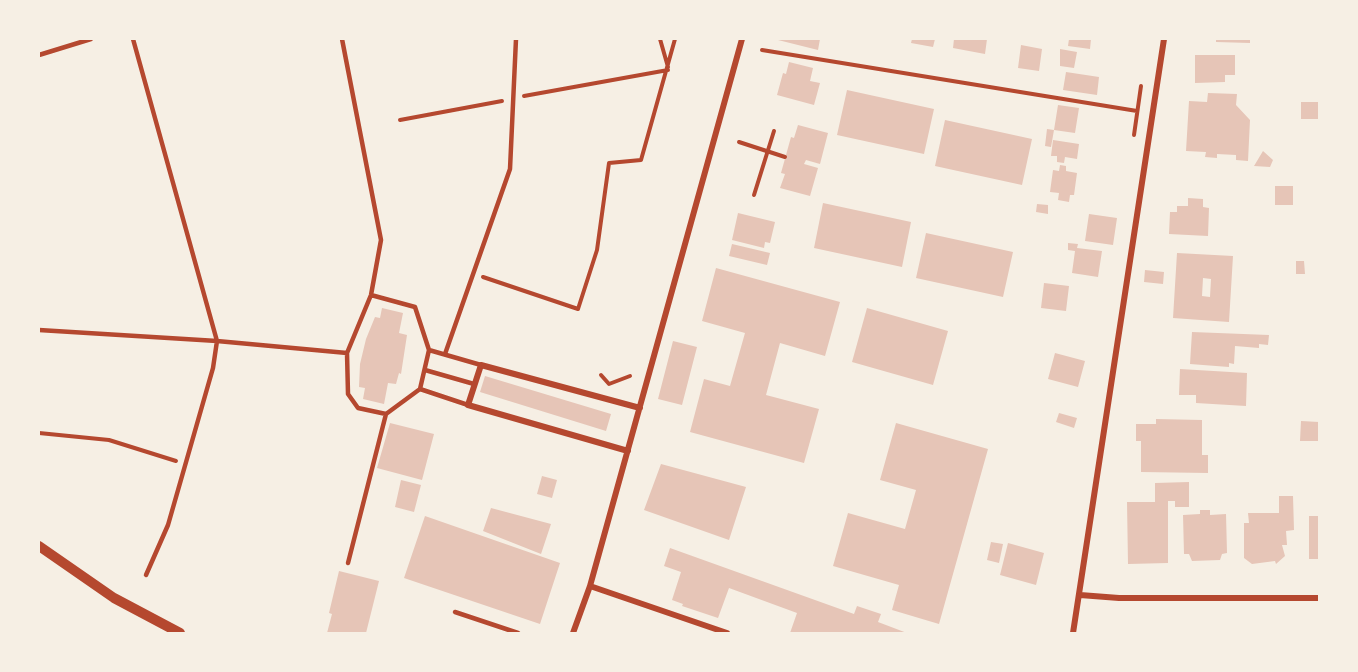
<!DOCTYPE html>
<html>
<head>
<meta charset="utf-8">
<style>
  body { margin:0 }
  #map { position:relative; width:1358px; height:672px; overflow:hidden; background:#f6efe4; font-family:Arial,sans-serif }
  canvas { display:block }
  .frame { position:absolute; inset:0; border:40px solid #f6efe4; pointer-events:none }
</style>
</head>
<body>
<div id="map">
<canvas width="1358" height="672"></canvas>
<div class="frame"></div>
</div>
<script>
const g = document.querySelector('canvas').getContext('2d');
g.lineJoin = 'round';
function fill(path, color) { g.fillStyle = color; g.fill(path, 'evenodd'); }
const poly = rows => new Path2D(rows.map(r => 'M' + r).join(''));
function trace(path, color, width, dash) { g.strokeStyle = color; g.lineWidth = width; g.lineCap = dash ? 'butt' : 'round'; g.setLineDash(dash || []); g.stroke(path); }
const building = poly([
  [774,39,820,39,818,50],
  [912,39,935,39,933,47,911,43],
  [954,39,987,39,985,54,953,48],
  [1069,39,1091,39,1090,49,1068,46],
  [1216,39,1250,39,1250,43,1216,42],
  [1021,45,1042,49,1039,71,1018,68],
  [1060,49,1077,52,1074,68,1060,66],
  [1195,55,1235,55,1235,75,1225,75,1225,82,1195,83],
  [789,62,813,68,810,81,820,83,814,105,777,95,783,73,786,74],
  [1066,72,1099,77,1097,95,1063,90],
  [847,90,934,109,924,154,837,135],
  [1208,93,1237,94,1236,105,1250,120,1248,161,1236,160,1236,155,1217,154,1217,158,1205,157,1206,152,1186,151,1189,101,1207,102],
  [1301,102,1319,102,1319,119,1301,119],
  [1058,105,1079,108,1075,133,1054,130],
  [945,120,1032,139,1022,185,935,166],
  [798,125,828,133,820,164,806,160,804,164,818,168,810,196,780,188,785,174,781,173,791,137,794,138],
  [1047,129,1054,130,1051,147,1045,146],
  [1053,140,1079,144,1077,159,1065,157,1064,163,1057,162,1057,156,1051,156],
  [1263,151,1273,160,1270,167,1254,166],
  [1060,165,1066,166,1066,171,1077,173,1074,195,1070,195,1069,202,1058,200,1059,193,1050,192,1053,170,1059,171],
  [1275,186,1293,186,1293,205,1275,205],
  [1188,198,1203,199,1203,207,1209,208,1208,236,1169,234,1170,212,1177,212,1177,206,1188,206],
  [823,203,911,222,902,267,814,248],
  [1037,204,1048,205,1048,214,1036,212],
  [738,213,775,222,770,243,765,242,764,248,732,240],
  [1089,214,1117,218,1113,245,1085,241],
  [926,233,1013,252,1003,297,916,278],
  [1068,243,1078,244,1077,248,1102,251,1098,277,1072,273,1075,251,1068,250],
  [732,244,770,253,767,265,729,256],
  [1177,253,1233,256,1229,322,1173,318],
  [1203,278,1211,279,1210,297,1202,296],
  [1296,261,1304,261,1305,274,1296,274],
  [716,268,840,302,825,356,780,343,766,395,819,409,804,463,690,432,704,379,730,386,745,333,702,321],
  [1145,270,1164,272,1163,284,1144,282],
  [1044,283,1069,286,1066,311,1041,308],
  [382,308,403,313,399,333,407,335,401,374,399,373,396,384,388,383,384,404,363,399,365,388,359,387,360,364,366,339,375,317,380,318],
  [867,308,948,331,933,385,852,362],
  [1192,332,1269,335,1268,345,1259,344,1259,348,1235,346,1234,364,1229,363,1229,367,1190,364],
  [673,341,697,347,682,405,658,399],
  [1055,353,1085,361,1078,387,1048,379],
  [1180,369,1247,373,1246,406,1196,403,1196,395,1179,395],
  [485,376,611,414,606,431,480,392],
  [1059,413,1077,418,1074,428,1056,422],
  [1156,419,1202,420,1202,455,1208,455,1208,473,1141,472,1141,441,1136,441,1136,424,1156,424],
  [1301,421,1319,422,1319,441,1300,441],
  [390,423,434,434,422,480,377,468],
  [896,423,988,449,939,624,892,610,899,585,833,566,848,513,905,529,916,490,880,480],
  [661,464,746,487,729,540,644,510],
  [542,476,557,480,552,498,537,494],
  [401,480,421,485,414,512,395,507],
  [1189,482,1189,507,1175,507,1175,501,1168,501,1168,563,1128,564,1127,502,1155,502,1155,483],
  [1279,496,1293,496,1294,530,1286,531,1287,545,1282,545,1285,556,1276,564,1275,561,1252,564,1244,558,1244,523,1249,523,1248,513,1279,513],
  [491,508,551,524,541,554,483,531],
  [1200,510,1210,510,1210,515,1226,514,1227,553,1222,554,1220,560,1192,561,1189,554,1184,554,1183,515,1200,514],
  [425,516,560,563,540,624,404,578],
  [1309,516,1319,516,1319,559,1309,559],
  [991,542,1003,544,999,563,987,560],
  [1008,543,1044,553,1036,585,1000,575],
  [670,548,854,614,857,606,881,614,878,622,907,633,790,633,797,613,729,588,718,618,682,606,683,604,672,600,681,572,664,566],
  [339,571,379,581,366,633,327,633,332,614,329,613]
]);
const path = poly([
  [660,39,668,67],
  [762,50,1137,111],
  [524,96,668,70],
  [400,120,502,101],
  [1134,135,1141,86],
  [739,142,785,157],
  [754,195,774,131],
  [483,277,578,309,597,250,609,163,641,160,675,39],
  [601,375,609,384,630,376],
  [39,433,109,440,176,461]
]);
const service = poly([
  [133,39,217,341,213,368,168,525,146,575],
  [342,39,381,240,371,295,347,353,348,394,358,408,386,414,420,389,429,350,415,307,371,295],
  [39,55,91,39],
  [39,330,217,341,347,353],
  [429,350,481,365],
  [445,354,510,169,516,39],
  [425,370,474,384],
  [420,389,468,405],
  [348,563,386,414],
  [455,612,518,633]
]);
const minor = poly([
  [628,451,468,405,481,365,640,408],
  [590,586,727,633],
  [1080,595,1119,598,1319,598],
  [573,633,590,586,742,39],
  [1073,633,1164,39]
]);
const tertiary = poly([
  [39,546,114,598,180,633]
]);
fill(building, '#e6c5b7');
trace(path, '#b5482f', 4);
trace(service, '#b5482f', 4.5);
trace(minor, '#b5482f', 6);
trace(tertiary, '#b5482f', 10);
</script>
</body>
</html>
